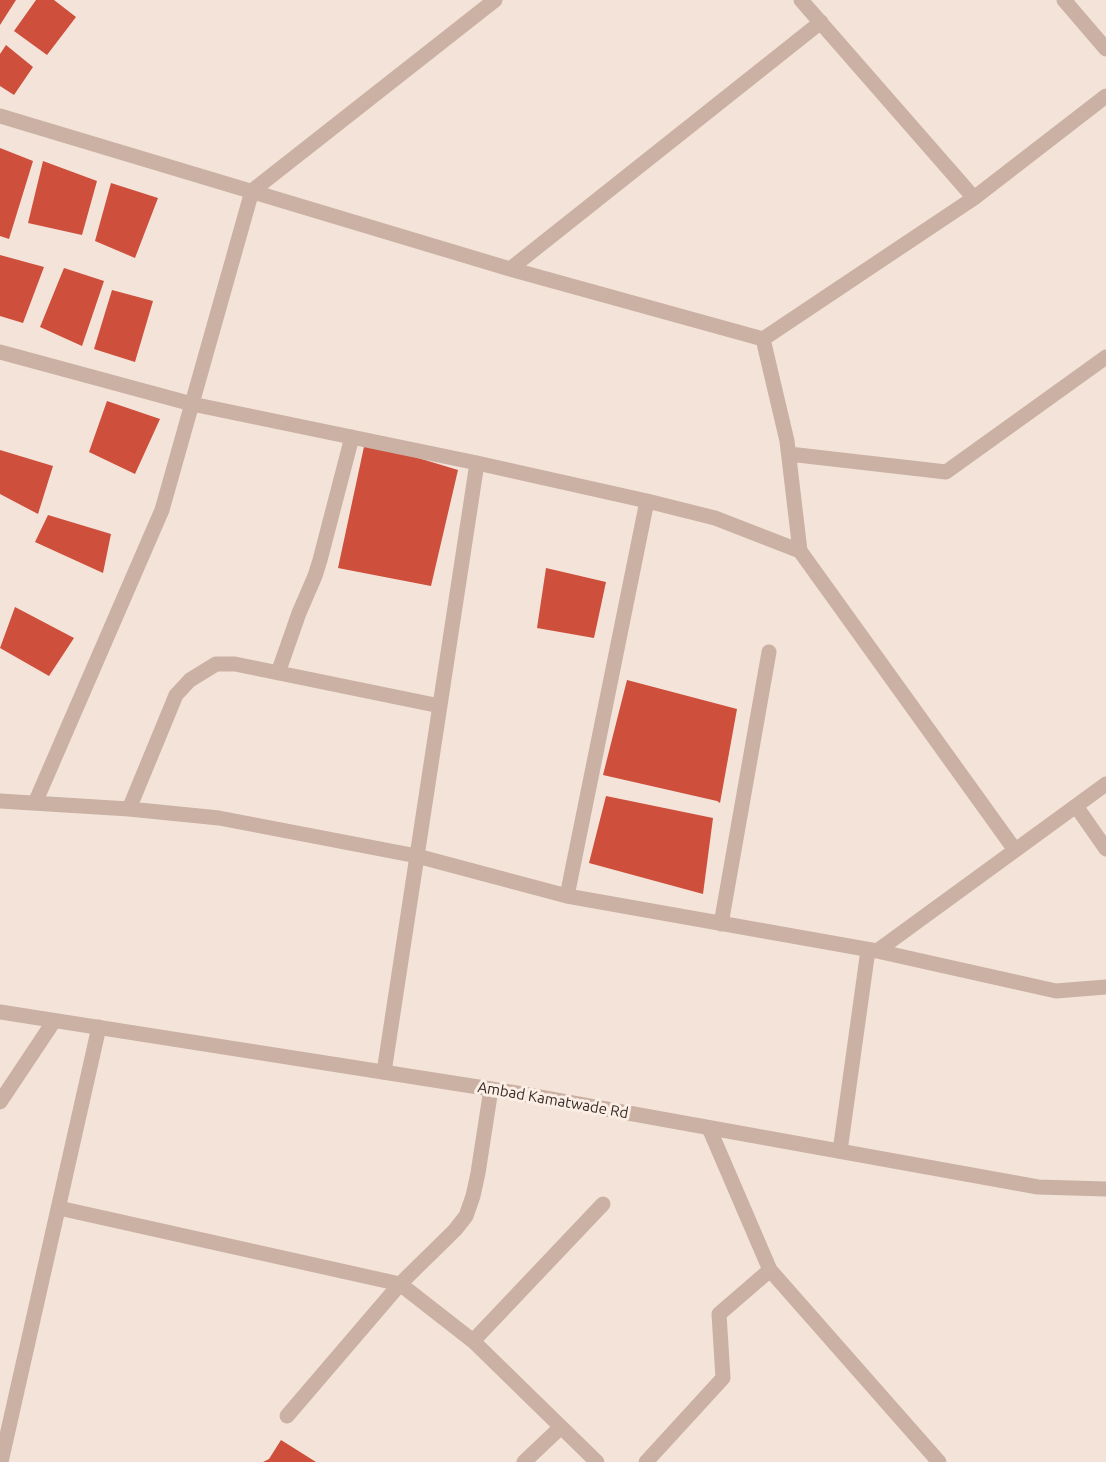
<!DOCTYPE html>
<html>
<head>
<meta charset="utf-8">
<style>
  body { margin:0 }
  canvas { display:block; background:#f3e3d8 }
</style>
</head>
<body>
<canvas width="1106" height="1462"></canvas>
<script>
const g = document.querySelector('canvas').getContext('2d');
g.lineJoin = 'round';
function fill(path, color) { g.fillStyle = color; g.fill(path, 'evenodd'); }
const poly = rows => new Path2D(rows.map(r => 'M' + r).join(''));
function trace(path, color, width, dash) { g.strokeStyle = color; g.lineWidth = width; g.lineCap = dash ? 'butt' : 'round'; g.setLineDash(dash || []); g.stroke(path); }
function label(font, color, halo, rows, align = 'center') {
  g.font = font + ' Ubuntu,sans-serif'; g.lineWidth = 6; g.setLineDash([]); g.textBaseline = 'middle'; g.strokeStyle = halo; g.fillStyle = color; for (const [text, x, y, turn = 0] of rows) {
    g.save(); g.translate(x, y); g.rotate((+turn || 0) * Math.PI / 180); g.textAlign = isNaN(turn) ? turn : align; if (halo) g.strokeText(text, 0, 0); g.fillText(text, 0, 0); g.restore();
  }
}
const building = poly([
  [0,0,16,0,0,25],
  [36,0,54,0,76,17,47,55,14,31],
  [6,45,33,67,14,95,0,86,0,54],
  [0,148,33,161,9,239,0,236],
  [43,161,97,181,82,235,28,223],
  [111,183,158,198,135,258,95,241],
  [0,255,44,267,23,323,0,316],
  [64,268,104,281,82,346,40,327],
  [112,290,153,301,135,362,94,349],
  [107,401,160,419,135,474,89,452],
  [365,442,458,470,431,586,338,568],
  [0,450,53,466,38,514,0,494],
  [48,515,111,534,103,573,35,542],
  [546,568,606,582,594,638,537,628],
  [15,607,74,638,49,676,0,648],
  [627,680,737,709,720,803,717,801,603,775],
  [606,796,713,818,703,894,589,863],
  [281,1440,316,1462,263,1462,269,1459]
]);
const minor = poly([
  [801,0,974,198],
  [1064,0,1106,49],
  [0,116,510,269,763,339,974,198,1106,96],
  [510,269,821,22],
  [763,339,787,441,800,551],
  [0,352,192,404,477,463,647,501,715,518,800,551,1015,850],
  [789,454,946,472,1106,357],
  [278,673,299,613,315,576,320,560,352,437],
  [0,801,129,809,219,818,417,856,567,896,877,951,1056,991,1106,987],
  [35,803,162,510,252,191,495,0],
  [1076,806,1106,849],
  [129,809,176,695,190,680,216,664,235,664,440,706],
  [567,896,647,501],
  [721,924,769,652],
  [877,951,1106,784],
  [384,1072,477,463],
  [0,1102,54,1021],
  [709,1128,770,1270,939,1462],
  [840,1151,868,950],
  [59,1208,400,1284,473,1341,597,1462],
  [473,1341,603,1204],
  [287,1416,400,1284,455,1230,466,1216,473,1196,478,1173,491,1089],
  [1,1462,99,1027],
  [524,1462,561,1427],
  [646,1462,723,1378,719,1314,770,1270]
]);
const tertiary = poly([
  [0,1012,523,1094,1038,1187,1106,1189]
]);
const streetNames = [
  ["Ambad Kamatwade Rd",553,1100,10]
];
fill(building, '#cd4f3c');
trace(minor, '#cbb1a4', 15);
trace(tertiary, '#cbb1a4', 15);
label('15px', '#362926', '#faeee5', streetNames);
</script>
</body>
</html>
